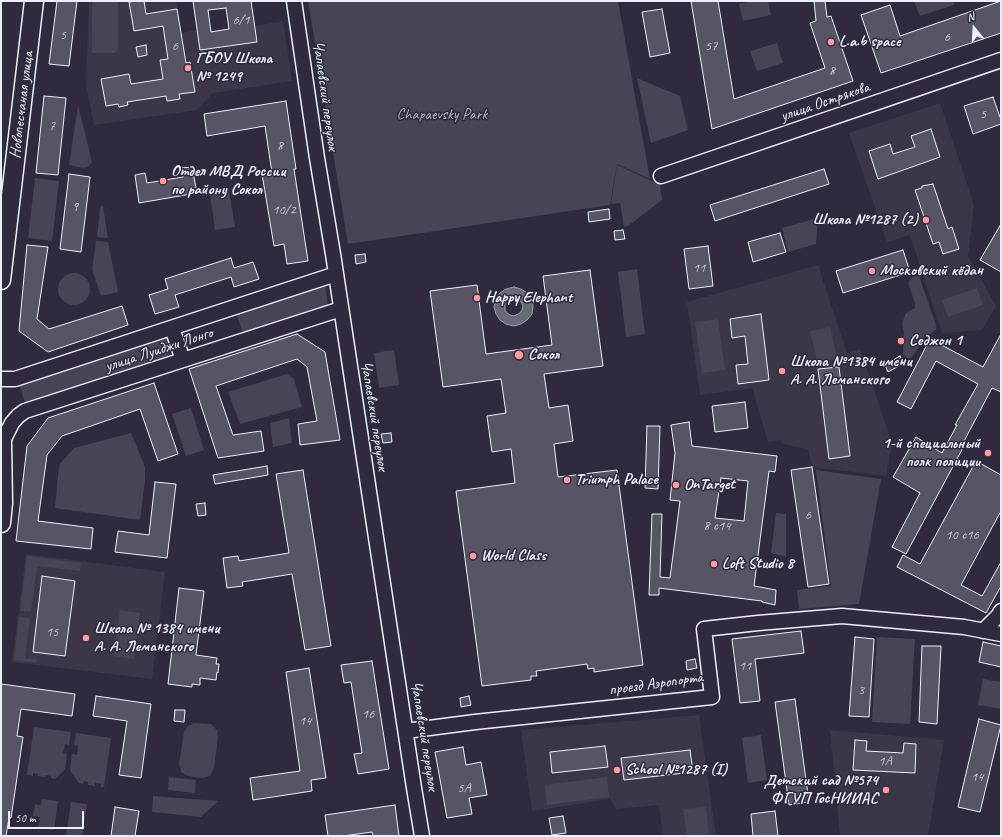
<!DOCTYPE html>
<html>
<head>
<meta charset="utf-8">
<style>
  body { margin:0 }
  #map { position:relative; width:1002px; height:837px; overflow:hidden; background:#2f2a3d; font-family:Caveat,sans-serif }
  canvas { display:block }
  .frame { position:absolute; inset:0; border:2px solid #e8f1f8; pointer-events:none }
  .north { position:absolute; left:954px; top:8px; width:40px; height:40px; -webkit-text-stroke:3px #2f2a3d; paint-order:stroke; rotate:342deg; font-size:11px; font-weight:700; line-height:16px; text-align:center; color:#e8f1f8 }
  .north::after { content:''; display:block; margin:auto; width:14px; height:18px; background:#e8f1f8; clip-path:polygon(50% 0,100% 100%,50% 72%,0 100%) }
  .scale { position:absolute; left:8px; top:811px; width:76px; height:18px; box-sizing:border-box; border:2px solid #e8f1f8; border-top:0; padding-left:5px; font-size:12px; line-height:14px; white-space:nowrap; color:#e8f1f8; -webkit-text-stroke:3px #2f2a3d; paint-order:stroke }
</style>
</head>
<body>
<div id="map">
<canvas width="1002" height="837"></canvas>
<div class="frame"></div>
<div class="north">N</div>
<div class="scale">50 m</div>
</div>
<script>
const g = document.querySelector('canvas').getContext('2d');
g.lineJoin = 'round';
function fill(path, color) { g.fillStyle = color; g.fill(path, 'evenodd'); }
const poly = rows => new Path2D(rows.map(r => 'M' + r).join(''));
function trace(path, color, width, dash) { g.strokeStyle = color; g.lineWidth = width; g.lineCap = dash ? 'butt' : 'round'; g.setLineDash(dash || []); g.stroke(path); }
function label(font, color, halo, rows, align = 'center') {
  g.font = font + ' Caveat,sans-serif'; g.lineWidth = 3; g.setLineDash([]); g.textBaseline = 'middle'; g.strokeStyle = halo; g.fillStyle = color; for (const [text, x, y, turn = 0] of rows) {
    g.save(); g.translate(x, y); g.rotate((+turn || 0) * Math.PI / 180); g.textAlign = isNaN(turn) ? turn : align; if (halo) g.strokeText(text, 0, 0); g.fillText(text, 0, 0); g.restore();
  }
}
const built = poly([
  [89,1,176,1,181,33,198,30,200,49,255,26,283,21,292,81,213,93,197,110,94,125,86,84],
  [940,103,974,205,968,256,996,306,982,330,942,333,910,235,887,242,849,133],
  [818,265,847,353,860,349,892,443,886,476,812,467,808,449,782,444,781,440,768,442,752,388,700,395,687,302],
  [26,554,165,572,152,679,12,662],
  [699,715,716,836,663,836,659,805,616,809,610,799,532,811,521,730],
  [830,730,944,740,928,836,840,836]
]);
const green = poly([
  [93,1,117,1,118,2,118,48,117,51,116,52,114,53,94,53,92,52,92,5],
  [308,1,618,1,650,179,617,164,610,205,348,244],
  [752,1,768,1,771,15,743,21,739,4],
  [914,1,953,1,954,5,920,16],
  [777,43,783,63,757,71,750,51],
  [637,78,680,96,688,130,651,143],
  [78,105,91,158,92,162,89,166,83,168,69,165],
  [617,165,660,185,662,200,628,226,624,227,620,203,611,204],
  [35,178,59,181,52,241,28,238],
  [229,191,235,227,215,230,210,194],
  [102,205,103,206,108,238,97,237,100,208],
  [818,218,816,244,788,252,782,228],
  [96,241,108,242,118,292,101,296,92,269],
  [637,269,645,334,626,337,618,272],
  '58 289a16 16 0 1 1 32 0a16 16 0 1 1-32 0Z',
  [919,276,936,325,936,330,923,339,918,349,911,358,907,358,903,354,904,333,902,323,906,313,915,308,915,303,908,283,912,277],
  [325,284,328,306,243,333,236,313],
  [977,288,983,305,948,317,942,300],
  [718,319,725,370,702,373,695,322],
  [830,327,837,358,818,363,810,331],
  [164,336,166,338,170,349,168,358,25,403,19,383],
  [394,350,399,385,379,388,374,353],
  [287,374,294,379,302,407,240,424,228,392],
  [191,408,204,450,186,456,172,414],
  [289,418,292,443,273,447,270,423],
  [131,433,145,467,145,480,140,520,55,508,59,465,74,448],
  [816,470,881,479,859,604,799,609,797,590,831,586],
  [776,513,786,514,786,557,771,553],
  [27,556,81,563,80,571,37,566,31,612,20,611],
  [120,610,140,613,134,659,113,656],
  [19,617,30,618,25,658,37,659,36,663,14,660],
  [877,637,915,639,910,724,872,722],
  [983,679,1001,682,1001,709,978,705],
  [194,723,211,724,217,730,218,737,214,768,210,776,202,778,188,776,181,772,179,764,184,732,188,726],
  [34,727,71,732,69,745,65,744,63,753,67,754,65,769,55,779,51,778,51,776,45,775,45,777,38,776,38,774,33,773,33,776,27,775],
  [76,733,111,738,104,787,101,787,101,784,95,783,95,786,88,785,88,782,84,781,83,784,79,783,70,770,72,754,77,755,78,746,74,745],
  [761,735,767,780,748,783,742,738],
  [169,777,196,780,195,793,168,790],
  [607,777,609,797,547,805,545,785],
  [153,796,218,801,201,817,152,812],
  [42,799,58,801,54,830,38,828,40,817,33,816,35,804,41,805],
  [71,802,87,804,82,836,66,836],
  [706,807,709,836,687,836,683,809]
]);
const water = poly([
  [514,287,521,289,527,293,532,299,533,306,532,314,527,320,521,324,514,326,506,324,500,320,496,314,494,307,496,299,500,293,506,289,514,287],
  [514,297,520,300,523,306,522,310,520,313,514,316,510,315,507,313,505,310,505,303,507,300,514,297]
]);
const building = poly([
  [57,1,77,1,69,66,49,64,57,1],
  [136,1,144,1,146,14,177,9,186,63,190,62,195,92,179,94,180,99,167,101,166,96,127,102,128,105,119,107,118,104,106,106,101,79,129,74,131,84,163,79,160,60,168,59,163,26,134,31,129,2,136,1],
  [193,1,251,1,257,42,200,50,193,1],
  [226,8,229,29,211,32,208,10,226,8],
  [691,1,718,1,734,99,825,68,810,23,816,21,814,1,825,1,827,17,831,16,853,81,712,129,691,1],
  [1001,1,1001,33,881,73,861,15,890,5,900,36,1001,1],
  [662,9,670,53,650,57,642,12,662,9],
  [146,45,147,55,138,57,136,47,146,45],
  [44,96,66,98,58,175,36,173,44,96],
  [993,97,1001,120,1001,124,973,134,964,106,993,97],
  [286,101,296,169,294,169,308,261,287,264,284,244,274,246,262,174,272,173,265,126,207,136,204,114,286,101],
  [931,129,940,157,878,179,869,151,890,144,893,154,915,147,911,136,931,129],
  [192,167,197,193,139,203,135,175,145,173,147,183,183,177,181,168,192,167],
  [824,169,829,184,715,221,710,205,824,169],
  [69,174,90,177,81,252,60,249,69,174],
  [933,184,948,229,952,227,959,249,943,254,939,242,933,244,915,190,922,188,922,186,933,184],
  [609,209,610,219,589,222,588,212,609,209],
  [1001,224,1001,272,980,260,1001,224],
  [623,230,625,239,615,240,614,231,623,230],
  [780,233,786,252,753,262,748,242,780,233],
  [27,245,48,247,37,319,49,329,122,306,128,325,48,352,19,331,27,245],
  [708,246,713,286,689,289,684,249,708,246],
  [903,250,910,272,843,293,836,271,903,250],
  [365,254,366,262,356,264,355,255,365,254],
  [231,258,234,268,253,262,259,279,234,287,231,277,175,295,179,307,155,314,149,295,168,289,165,279,231,258],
  [590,270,603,366,544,374,549,408,568,405,573,441,554,444,558,477,617,470,643,665,594,672,594,668,588,669,587,664,536,671,537,676,531,676,531,680,482,686,456,491,515,483,511,449,492,452,487,416,506,413,501,379,443,387,430,291,477,285,486,354,552,345,543,276,590,270],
  [761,314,769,380,738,384,736,365,748,364,745,336,732,338,730,319,761,314],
  [297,334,325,352,340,440,300,445,298,424,317,421,307,367,297,359,216,386,233,435,261,431,264,451,218,458,189,369,297,334],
  [1001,334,1001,392,992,388,962,445,964,446,906,554,892,547,920,493,893,477,916,437,942,453,957,425,955,425,978,384,936,361,911,409,897,402,930,339,983,367,1001,334],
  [900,356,904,363,888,372,885,365,900,356],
  [839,367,850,456,829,459,818,369,839,367],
  [154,383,178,454,158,461,140,409,62,436,47,455,38,521,93,528,91,549,16,541,27,446,48,418,154,383],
  [745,402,748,428,715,432,712,406,745,402],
  [689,422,692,446,777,456,775,472,769,471,754,586,776,590,775,605,762,602,762,601,659,588,659,595,649,595,652,514,662,514,660,577,670,578,680,501,670,500,675,453,671,425,689,422],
  [721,478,748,481,744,521,715,518,721,478],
  [647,426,660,426,658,489,645,488,647,426],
  [391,433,392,442,383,443,381,434,391,433],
  [976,461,1001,475,1001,511,961,585,982,596,1001,562,1001,586,986,613,897,567,903,555,920,564,976,461],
  [267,466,268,475,215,484,213,475,267,466],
  [812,467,829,584,808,587,791,470,812,467],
  [303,470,331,646,305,650,292,574,242,582,243,586,227,588,223,558,238,556,239,561,289,553,276,474,303,470],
  [155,482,176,484,167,558,115,552,118,531,149,535,155,482],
  [205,503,206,515,198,516,196,504,205,503],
  [42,576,75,581,65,656,33,652,42,576],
  [179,588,204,591,196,655,217,658,216,664,219,664,218,673,217,672,216,680,200,678,200,685,192,684,192,687,168,684,179,588],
  [801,631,804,653,755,659,760,701,740,703,732,639,801,631],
  [855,637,874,639,869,717,849,716,855,637],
  [983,642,1001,646,1001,667,979,662,983,642],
  [922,646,941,646,937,724,919,722,922,646],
  [695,659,697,668,687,670,686,661,695,659],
  [372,661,389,769,358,774,354,754,362,753,351,682,344,683,341,665,372,661],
  [309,668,326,778,311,780,312,791,253,800,250,778,300,771,286,672,309,668],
  [1,684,75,694,72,716,21,709,17,736,23,737,11,818,9,818,6,836,1,836,1,684],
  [96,696,151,704,141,778,119,775,127,721,93,716,96,696],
  [469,696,471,705,461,707,460,698,469,696],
  [795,699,809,802,789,805,775,702,795,699],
  [175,710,185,710,184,722,174,721,175,710],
  [979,719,1001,725,980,812,958,807,979,719],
  [855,740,867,741,866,751,903,753,904,743,916,744,915,773,853,770,855,740],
  [605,746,608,767,552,773,550,752,605,746],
  [463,747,466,765,481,762,487,795,469,798,472,814,447,818,435,752,463,747],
  [690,750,693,772,624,780,621,758,690,750],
  [395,805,399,836,373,836,372,832,343,836,328,836,325,815,395,805],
  [115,807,139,811,135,836,111,836,115,807],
  [775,811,778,836,753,836,751,814,775,811],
  [563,816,566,833,552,835,549,818,563,816]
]);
const minor = poly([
  [294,1,317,158,333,254,414,788,422,836],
  [661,176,1001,60],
  [172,328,183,360],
  [1,379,15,379,336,274],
  [2,443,12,423,18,416,25,411,341,309],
  [983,631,998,616,1001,611],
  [406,731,475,722,712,697,704,629,758,623,842,616,964,627,1001,634]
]);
const major = poly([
  [1,280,34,1],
  [1,435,2,443,3,503,1,523]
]);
const markers = [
  [831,42,4,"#ff9aa2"],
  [188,68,4,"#ff9aa2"],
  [163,181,4,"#ff9aa2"],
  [926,220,4,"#ff9aa2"],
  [872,271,4,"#ff9aa2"],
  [477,298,4,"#ff9aa2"],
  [901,341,4,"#ff9aa2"],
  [519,355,5,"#ff9aa2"],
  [782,371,4,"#ff9aa2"],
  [988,453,4,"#ff9aa2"],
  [567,480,4,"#ff9aa2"],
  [676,485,4,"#ff9aa2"],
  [473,556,4,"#ff9aa2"],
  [714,564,4,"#ff9aa2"],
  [86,638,4,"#ff9aa2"],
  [617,770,4,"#ff9aa2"],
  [886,790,4,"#ff9aa2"]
];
const numberNames = [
  ["6/1",241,20],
  ["5",63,35],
  ["6",947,37],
  ["6",175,46],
  ["57",711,46],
  ["8",832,71],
  ["5",983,114],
  ["7",52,126],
  ["8",280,146],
  ["9",75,207],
  ["10/2",284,210],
  ["11",699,268],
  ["6",808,515],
  ["8 с14",717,526],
  ["10 с16",962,535],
  ["15",52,632],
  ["11",745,666],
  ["3",861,690],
  ["16",368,714],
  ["14",305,721],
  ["1А",885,761],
  ["14",977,777],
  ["5А",464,788]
];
const poiNames = [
  ["L.a.b space",839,42],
  ["ГБОУ Школа",196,59],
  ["№ 1249",196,77],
  ["Отдел МВД России",171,172],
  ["по району Сокол",171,190],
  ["Школа №1287 (2)",918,220,"right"],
  ["Московский кёдан",880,271],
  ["Happy Elephant",485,298],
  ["Седжон 1",909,341],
  ["Сокол",528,355],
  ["Школа №1384 имени",790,362],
  ["А. А. Леманского",790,380],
  ["1-й специальный",980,444,"right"],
  ["полк полиции",980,462,"right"],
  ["Triumph Palace",575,480],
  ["OnTarget",684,485],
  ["World Class",481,556],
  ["Loft Studio 8",722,564],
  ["Школа № 1384 имени",94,629],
  ["А. А. Леманского",94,647],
  ["School №1287 (I)",625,770],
  ["Детский сад №574",878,781,"right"],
  ["ФГУП ГосНИИАС",878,799,"right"]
];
const streetNames = [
  ["Чапаевский переулок",325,96,82],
  ["улица Острякова",825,102,-19],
  ["Новопесчаная улица",22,105,-83],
  ["улица Луиджи Лонго",159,350,-18],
  ["Чапаевский переулок",374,416,81],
  ["проезд Аэропорта",656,684,-8],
  ["Чапаевский переулок",424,736,81]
];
const parkNames = [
  ["Chapaevsky Park",442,115]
];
fill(built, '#3b3749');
fill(green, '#464455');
fill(water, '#696978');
trace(water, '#9c9fab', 1);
fill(building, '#575565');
trace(building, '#e8f1f8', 1);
trace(minor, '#e8f1f8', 17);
trace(major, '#e8f1f8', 21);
trace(minor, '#2f2a3d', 14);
trace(major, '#2f2a3d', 18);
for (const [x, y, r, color] of markers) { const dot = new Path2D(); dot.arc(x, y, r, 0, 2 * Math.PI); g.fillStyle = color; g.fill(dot); trace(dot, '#2f2a3d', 1.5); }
label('14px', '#c4cad3', null, numberNames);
label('bold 16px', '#e8f1f8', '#2f2a3d', poiNames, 'left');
label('16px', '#e8f1f8', '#2f2a3d', streetNames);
label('16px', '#afb4bf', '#2f2a3d', parkNames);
</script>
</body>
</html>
